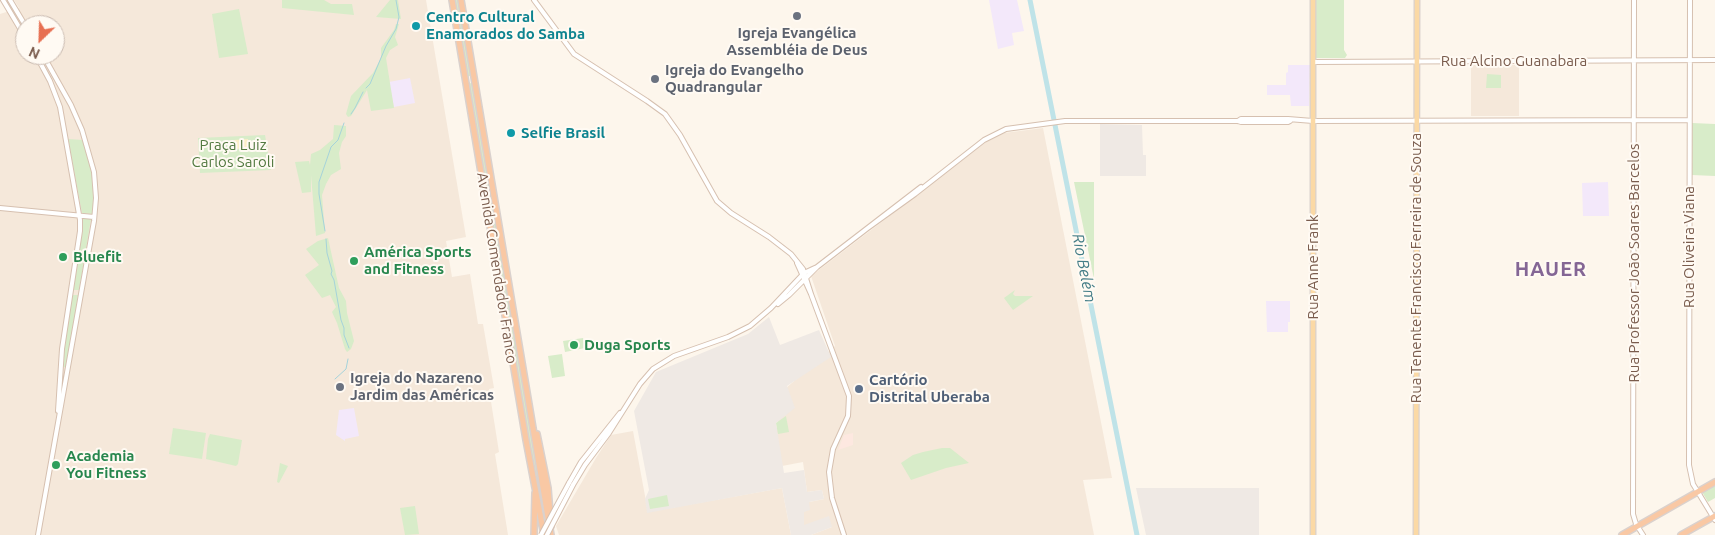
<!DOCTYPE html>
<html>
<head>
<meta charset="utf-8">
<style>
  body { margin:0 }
  #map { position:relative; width:1715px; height:535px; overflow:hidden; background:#fdf6ec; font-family:Ubuntu,sans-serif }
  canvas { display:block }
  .north { position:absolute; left:15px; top:15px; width:50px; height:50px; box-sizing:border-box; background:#fffaf3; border:1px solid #cabbb1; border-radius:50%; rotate:204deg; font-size:14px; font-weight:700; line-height:20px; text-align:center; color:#7a5c4d }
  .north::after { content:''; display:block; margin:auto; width:18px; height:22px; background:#e76f51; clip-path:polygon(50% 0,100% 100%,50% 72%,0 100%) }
</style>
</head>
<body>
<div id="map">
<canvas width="1715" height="535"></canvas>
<div class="north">N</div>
</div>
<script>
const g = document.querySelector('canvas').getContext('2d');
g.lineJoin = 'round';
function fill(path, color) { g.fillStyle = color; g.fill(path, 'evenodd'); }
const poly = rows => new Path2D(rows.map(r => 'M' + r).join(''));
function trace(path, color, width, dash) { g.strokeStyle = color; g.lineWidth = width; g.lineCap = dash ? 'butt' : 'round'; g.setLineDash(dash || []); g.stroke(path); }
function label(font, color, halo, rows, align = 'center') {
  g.font = font + ' Ubuntu,sans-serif'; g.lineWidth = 4; g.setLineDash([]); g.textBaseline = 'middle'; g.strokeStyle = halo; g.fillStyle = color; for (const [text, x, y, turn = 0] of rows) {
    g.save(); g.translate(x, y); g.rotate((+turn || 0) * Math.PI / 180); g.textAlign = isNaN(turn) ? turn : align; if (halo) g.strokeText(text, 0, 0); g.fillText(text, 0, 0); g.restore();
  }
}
const residential = poly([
  [14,0,426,0,466,237,446,241,452,277,470,274,478,324,483,324,494,388,489,389,499,452,495,454,508,535,0,535,0,14,19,8],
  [25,25,55,25,55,55,25,55],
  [1471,64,1519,65,1519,116,1471,116],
  [1043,128,1112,478,1083,480,1094,535,811,535,832,527,804,525,804,512,809,502,824,499,822,490,807,492,803,462,782,466,776,432,780,406,786,388,835,346,811,276,990,139,1004,133],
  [633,431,648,512,782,488,791,535,559,535,556,526,596,458,611,435]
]);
const commercial = poly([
  [853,433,853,445,838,450,844,435]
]);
const industrial = poly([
  [1100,124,1142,125,1143,155,1146,155,1146,176,1100,176],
  [769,317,780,345,819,330,831,357,787,386,795,408,776,423,784,473,804,470,807,492,822,490,824,499,809,502,810,510,804,512,804,525,829,516,832,527,811,535,791,535,782,488,647,513,645,499,649,490,634,411,656,372,748,334],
  [1136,488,1259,488,1259,535,1146,535]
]);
const education = poly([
  [989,0,1017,0,1024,31,1012,33,1014,45,998,49],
  [1288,65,1310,65,1309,106,1291,106,1290,95,1267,95,1267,85,1286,85,1286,73,1288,72],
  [410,78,415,103,394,107,389,82],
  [1608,182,1609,216,1583,216,1582,183],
  [1266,301,1290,301,1290,322,1288,322,1288,332,1267,332],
  [354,408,359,436,345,439,345,441,336,435,339,410]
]);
const green = poly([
  [282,0,324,0,331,4,352,4,354,15,282,8],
  [390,0,398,0,401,19,376,17],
  [454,0,459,0,471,76,467,76],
  [1316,0,1344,0,1344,50,1347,55,1345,58,1316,58],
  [239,9,248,54,219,58,212,14],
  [396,24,399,24,395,37,398,45,390,50,386,58,394,108,371,111,367,90,351,116,348,117,346,114,351,96,373,73,381,58,381,48,394,30],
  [1487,74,1501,75,1501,88,1486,88],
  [471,83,473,85,494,212,491,212,482,166,468,84],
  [1692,123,1715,124,1715,176,1692,175],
  [334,125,346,126,346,136,342,142,339,153,341,169,331,175,326,184,322,195,325,233,316,236,311,175,311,192,302,193,295,162,309,161,310,165,311,154,320,150,333,139],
  [265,135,271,170,200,173,198,138],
  [68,139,83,140,93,177,94,195,93,214,82,213],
  [1074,182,1094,182,1094,279],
  [82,218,91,219,79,290,73,290],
  [492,223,496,224,546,518,544,520,529,446],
  [328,238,339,288,346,301,347,313,354,341,351,349,347,352,345,349,337,323,332,312,336,307,330,295,322,298,305,275,319,265,306,249,318,241],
  [1015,290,1013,294,1015,296,1033,296,1013,310,1004,298],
  [72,295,78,295,66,367,62,367],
  [583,338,585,348,565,352,563,341],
  [562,354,565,376,552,378,548,356],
  [786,416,789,432,778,434,776,423],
  [173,428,206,433,202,459,169,454],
  [210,434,242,440,238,464,236,466,206,459,208,439],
  [942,448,950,448,969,463,946,468,911,480,901,463,913,455,923,452],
  [280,463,288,466,279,483,277,482],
  [1715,486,1715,498,1708,502,1702,492],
  [667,495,669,506,650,509,648,499],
  [415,506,419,534,405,535,400,508]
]);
const sand = poly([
  [248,139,248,148,235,149,234,140]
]);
const stream = poly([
  [366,88,370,84,386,46,396,29,399,17,396,0],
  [351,114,355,108,363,92],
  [325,231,319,194,319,182,331,147,338,140,344,123],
  [326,239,327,253,332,271,331,274,334,280,341,320,344,328,344,335,349,348],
  [335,379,346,369,348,359]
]);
const river = poly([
  [1030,0,1137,535]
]);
const secondary = poly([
  [3,0,25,37],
  [10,0,25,25],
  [534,0,574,54,647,101,665,114,680,135,717,201,731,213,769,237,791,254,803,269,811,294],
  [1634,0,1633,514,1636,524,1643,535],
  [1690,0,1689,465,1693,484,1715,520],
  [36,55,50,81,60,107,80,220,80,231,62,349,58,411],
  [1313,62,1715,60],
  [1238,121,1241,119,1288,119,1313,121,1689,120],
  [0,208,94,217],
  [865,230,915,194,984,140,1006,129,1065,121,1238,121,1241,122,1288,122,1290,121],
  [797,263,811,294,849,396,848,416,833,449,829,472,832,498,844,535],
  [778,304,789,295,817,267,921,187],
  [569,483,581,462,620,413],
  [573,485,585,465,609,433,640,384,653,369,674,356,728,337,750,326,771,308,804,273,817,267],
  [38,535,94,221,96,198,94,172,82,130,71,105,43,55]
]);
const primary = poly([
  [1313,535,1313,0],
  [1416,535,1417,0]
]);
const trunk = poly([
  [452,0,526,440,544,535],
  [461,0,551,535],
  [537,434,548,488,551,526],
  [534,535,535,493],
  [1622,535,1715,482],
  [1681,535,1715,516]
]);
const secondaryBridge = poly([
  [541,535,569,483],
  [547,535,573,485]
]);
const markers = [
  [797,16,5,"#6b7280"],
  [416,26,5,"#0f9aa8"],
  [655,79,5,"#6b7280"],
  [511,133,5,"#0f9aa8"],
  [63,257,5,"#2e9e5b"],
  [354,261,5,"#2e9e5b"],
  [574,345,5,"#2e9e5b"],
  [340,387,5,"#6b7280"],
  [859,389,5,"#5c6f8a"],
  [56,465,5,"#2e9e5b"]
];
const cultureNames = [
  ["Centro Cultural",426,17],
  ["Enamorados do Samba",426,34],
  ["Selfie Brasil",521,133]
];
const worshipNames = [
  ["Igreja Evangélica",797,33,"center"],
  ["Assembléia de Deus",797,50,"center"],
  ["Igreja do Evangelho",665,70],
  ["Quadrangular",665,87],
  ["Igreja do Nazareno",350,378],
  ["Jardim das Américas",350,395]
];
const streetNames = [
  ["Rua Alcino Guanabara",1514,61],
  ["Rua Oliveira Viana",1689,247,-90],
  ["Rua Professor João Soares Barcelos",1634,263,-90],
  ["Rua Anne Frank",1313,267,-90],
  ["Avenida Comendador Franco",497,268,81],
  ["Rua Tenente Francisco Ferreira de Souza",1416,268,-90]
];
const parkNames = [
  ["Praça Luiz",233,145],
  ["Carlos Saroli",233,162]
];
const leisureNames = [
  ["América Sports",364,252],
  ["and Fitness",364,269],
  ["Bluefit",73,257],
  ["Duga Sports",584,345],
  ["Academia",66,456],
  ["You Fitness",66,473]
];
const serviceNames = [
  ["Cartório",869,380],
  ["Distrital Uberaba",869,397]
];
const waterNames = [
  ["Rio Belém",1084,268,79]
];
const districtNames = [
  ["HAUER",1551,269]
];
fill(residential, '#f5e8da');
fill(commercial, '#fde8e0');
fill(industrial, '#efe9e4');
fill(education, '#f3e8fa');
fill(green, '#d8ecc9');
fill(sand, '#fcefc7');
trace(stream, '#a5d3da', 1);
trace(river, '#bfe3e8', 5);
trace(secondary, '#d6c0b0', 6);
trace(primary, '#dad1cd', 7);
trace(trunk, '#dad1cd', 8);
trace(secondary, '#fff', 4);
trace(primary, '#fbd9a5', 4.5);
trace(trunk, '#f9c8a4', 5);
trace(secondaryBridge, '#d6c0b0', 6, []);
trace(secondaryBridge, '#fff', 4);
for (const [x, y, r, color] of markers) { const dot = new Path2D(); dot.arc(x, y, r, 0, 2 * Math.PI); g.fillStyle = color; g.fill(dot); trace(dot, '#fffaf3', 2); }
label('bold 15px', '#0d838f', '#fffaf3', cultureNames, 'left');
label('bold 15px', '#5b616d', '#fffaf3', worshipNames, 'left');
label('15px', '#7a5c4d', '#fffaf3', streetNames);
label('15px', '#537a41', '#fffaf3', parkNames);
label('bold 15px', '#27864d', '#fffaf3', leisureNames, 'left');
label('bold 15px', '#4e5e75', '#fffaf3', serviceNames, 'left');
label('italic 16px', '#437c86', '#fffaf3', waterNames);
g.letterSpacing = '1px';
label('bold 20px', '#846695', '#fffaf3', districtNames);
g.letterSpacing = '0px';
</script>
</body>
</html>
